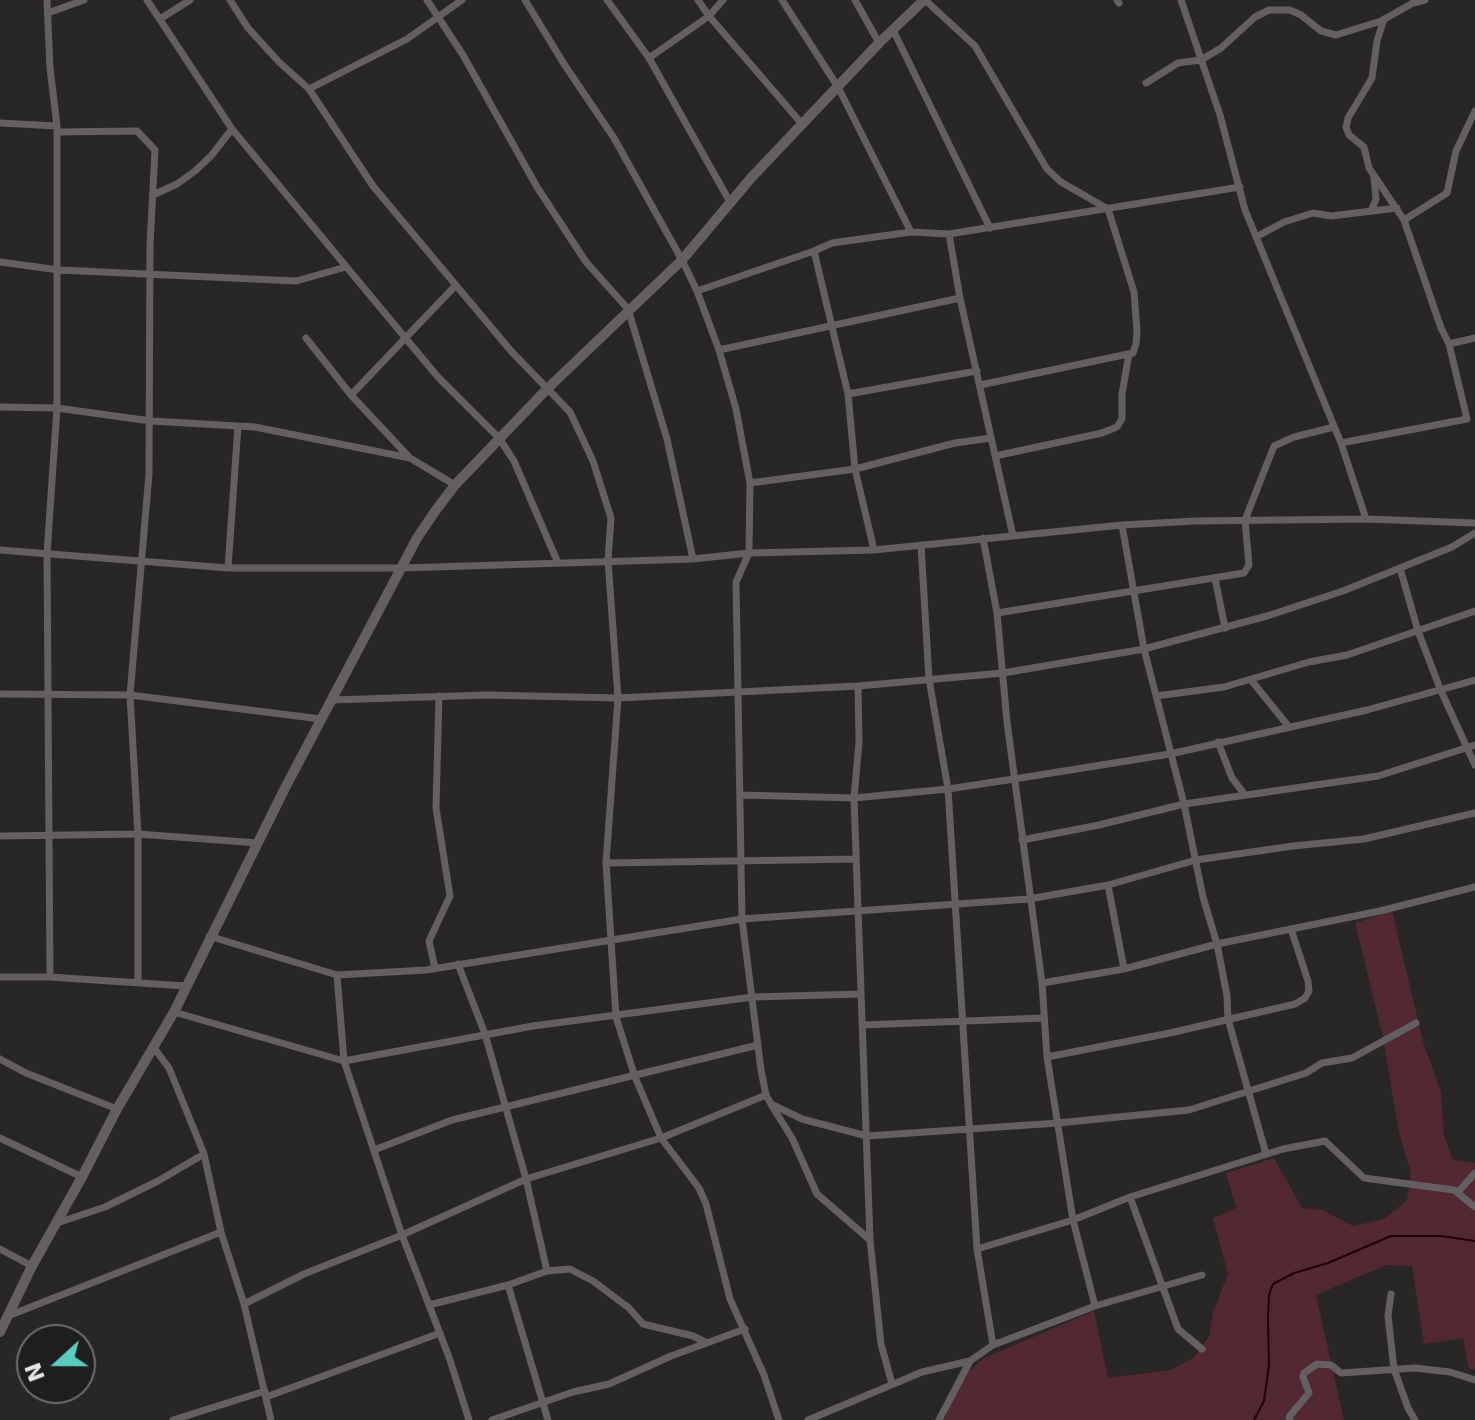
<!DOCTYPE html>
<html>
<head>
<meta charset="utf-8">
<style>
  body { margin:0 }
  #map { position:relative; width:1475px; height:1420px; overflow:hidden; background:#292626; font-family:"DejaVu Sans",sans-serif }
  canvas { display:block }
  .north { position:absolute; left:16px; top:1324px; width:80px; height:80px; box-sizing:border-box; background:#1f1d1d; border:2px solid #6f6d6d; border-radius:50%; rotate:249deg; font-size:22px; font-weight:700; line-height:32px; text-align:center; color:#e8e6e6 }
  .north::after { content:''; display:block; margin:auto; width:28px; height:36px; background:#57cec2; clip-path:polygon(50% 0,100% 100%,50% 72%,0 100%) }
</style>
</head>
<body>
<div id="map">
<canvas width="1475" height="1420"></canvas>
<div class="north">N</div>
</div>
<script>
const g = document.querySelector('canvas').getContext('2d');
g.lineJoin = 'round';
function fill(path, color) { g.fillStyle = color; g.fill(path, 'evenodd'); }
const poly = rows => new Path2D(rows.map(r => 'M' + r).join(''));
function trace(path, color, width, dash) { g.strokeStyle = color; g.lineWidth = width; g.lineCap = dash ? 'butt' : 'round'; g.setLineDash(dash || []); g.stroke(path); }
const green = poly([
  [1392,911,1424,1045,1441,1092,1444,1136,1453,1160,1475,1163,1475,1370,1469,1369,1463,1338,1424,1344,1412,1266,1386,1265,1316,1295,1344,1420,944,1420,960,1379,984,1358,1094,1311,1108,1378,1171,1370,1193,1358,1209,1337,1213,1312,1228,1274,1213,1218,1236,1208,1226,1173,1274,1158,1302,1208,1323,1210,1353,1226,1384,1219,1407,1200,1411,1173,1399,1133,1383,1037,1355,923]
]);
const stream = poly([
  [1254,1420,1264,1401,1269,1365,1268,1318,1269,1295,1273,1284,1294,1273,1328,1263,1391,1236,1441,1236,1475,1241]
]);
const street = poly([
  [47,0,50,68,57,126],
  [147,0,232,129,437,376,499,438,514,461,558,563],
  [230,0,248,28,279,62,309,89,373,186,511,351,570,412,593,461,611,518,608,560,618,698,606,863,616,1017,635,1077,661,1138,699,1188,706,1204,730,1299,764,1375,779,1420],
  [427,0,463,55,537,187,586,262,628,309,667,439,693,559],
  [525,0,564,64,614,138,682,260,697,291,719,350,736,409,750,483,749,553,736,582,742,919,761,1070,766,1095,771,1104,802,1119,867,1136,1058,1123,1189,1110,1306,1073,1322,1063,1352,1058,1416,1023],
  [607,0,649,58,730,202],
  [698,0,709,16,802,124],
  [782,0,838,87,911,232],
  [855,0,879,43],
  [925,0,975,46,1047,169,1061,182,1108,209,1134,292,1137,331,1136,344,1133,353,980,385],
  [1117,0,1119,3],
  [1181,0,1220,115,1245,210,1341,443,1366,519],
  [48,13,84,0],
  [160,19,190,0],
  [893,30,990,228],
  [649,58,709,16,723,0],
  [1146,83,1178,63,1201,60,1221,48,1255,17,1269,10,1290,10,1301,15,1321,31,1336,35,1381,21,1413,3,1425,0],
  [309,89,407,39,462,0],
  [0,123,57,126,57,132,137,131,155,150,150,245,149,474,130,695,138,834,138,982],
  [153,195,177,184,195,171,211,156,232,129],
  [1371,211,1376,199,1374,178],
  [1404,220,1447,193,1456,151,1475,111],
  [1256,237,1284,222,1313,213,1331,216,1397,208],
  [0,262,59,270,296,281,346,267],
  [697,291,814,251],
  [306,338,351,395,408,456],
  [1449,344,1475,338],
  [719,350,960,298],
  [848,394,977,371],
  [351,395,456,285],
  [0,407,57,408,151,421,255,427,410,458,455,485],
  [1341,443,1467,419,1449,344,1441,328,1404,220,1369,168,1364,147,1349,135,1346,127,1348,118,1372,78,1377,41,1384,19],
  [995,456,1102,433,1117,427,1122,419,1122,394,1129,354],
  [750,483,855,469,955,443,991,438],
  [1122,525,1144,649,1184,804,1203,897,1217,944,1227,996,1228,1019,1266,1154],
  [1013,536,960,298,949,234,1240,187],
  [983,538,997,613,1007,722,1042,983,1047,1057,1073,1220,1095,1306],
  [921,545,929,679,948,789,977,1249,993,1345],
  [0,550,228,568,402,568,693,559,749,553,874,550,1122,525,1195,521,1366,519,1475,523],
  [874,550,855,469,848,394,814,251,832,243,911,232,949,234],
  [228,568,238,426],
  [1400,568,1418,631,1441,691,1475,765],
  [1215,578,1225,628],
  [997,613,1244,573,1249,565,1245,520,1274,446,1294,437,1334,427],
  [1251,680,1289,727],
  [858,686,859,742,854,798,870,1240,881,1344,892,1384],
  [0,694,130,695,321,719],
  [1156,696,1224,687,1309,662,1347,655,1475,611],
  [331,700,487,695,618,698,858,686,1003,673,1144,649,1267,616,1343,591,1452,547,1475,533],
  [1218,742,1232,778,1245,795],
  [740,795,854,798,948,789,1014,779,1170,754,1367,710,1475,680],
  [0,836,138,834,258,843],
  [1022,840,1099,825,1184,804,1378,776,1475,745],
  [606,863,856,859],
  [1108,885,1124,969],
  [209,936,337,975,426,970,742,919,1029,899,1108,885,1196,860,1293,846,1364,839,1475,813],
  [458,964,485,1034,526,1179,547,1271],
  [435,968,429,941,450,896,436,808,439,696],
  [337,975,344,1061,402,1235,449,1357,469,1420],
  [0,977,50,977,47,554,57,408,57,132],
  [50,977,185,986],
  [1042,983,1124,969,1217,944,1380,911,1475,887],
  [174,1012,344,1061,533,1026,753,997,861,994],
  [862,1025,1044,1018],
  [154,1048,169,1068,204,1154,221,1232,244,1304,271,1420],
  [1047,1057,1170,1033,1295,1004,1305,998,1309,991,1308,981,1291,929],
  [0,1059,26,1073,117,1109],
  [772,1106,792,1138,817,1194,870,1240],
  [0,1138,82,1177],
  [374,1150,452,1120,758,1045],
  [1459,1191,1475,1173],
  [1130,1197,1178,1329,1202,1349],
  [57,1223,105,1207,158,1181,204,1154],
  [0,1249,32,1266],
  [977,1249,1073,1220,1130,1197,1283,1149,1325,1141,1364,1178,1454,1190,1475,1207],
  [508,1285,548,1420],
  [1391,1294,1388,1316,1394,1369,1408,1408,1415,1420],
  [244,1304,304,1274,402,1235,526,1179,661,1138,766,1095],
  [429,1305,508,1285,547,1271,570,1269,593,1281,629,1308,643,1324,693,1336,705,1342],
  [8,1316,221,1232],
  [266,1397,440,1333],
  [173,1420,265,1391],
  [492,1420,573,1392,609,1384,671,1356,745,1329],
  [808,1420,922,1372,970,1361,993,1345,1095,1306,1202,1275],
  [939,1420,970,1361],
  [1290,1420,1289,1417,1309,1393,1303,1377,1304,1373,1317,1364,1331,1365,1341,1373,1415,1368,1450,1372,1475,1380]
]);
const secondary = poly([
  [0,1332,32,1266,82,1177,117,1109,174,1012,285,788,417,538,436,510,455,485,547,389,682,260,751,178,879,43,924,0]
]);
fill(green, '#522832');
trace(stream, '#210007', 2);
trace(street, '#646061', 7);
trace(secondary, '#646061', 10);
</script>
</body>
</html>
